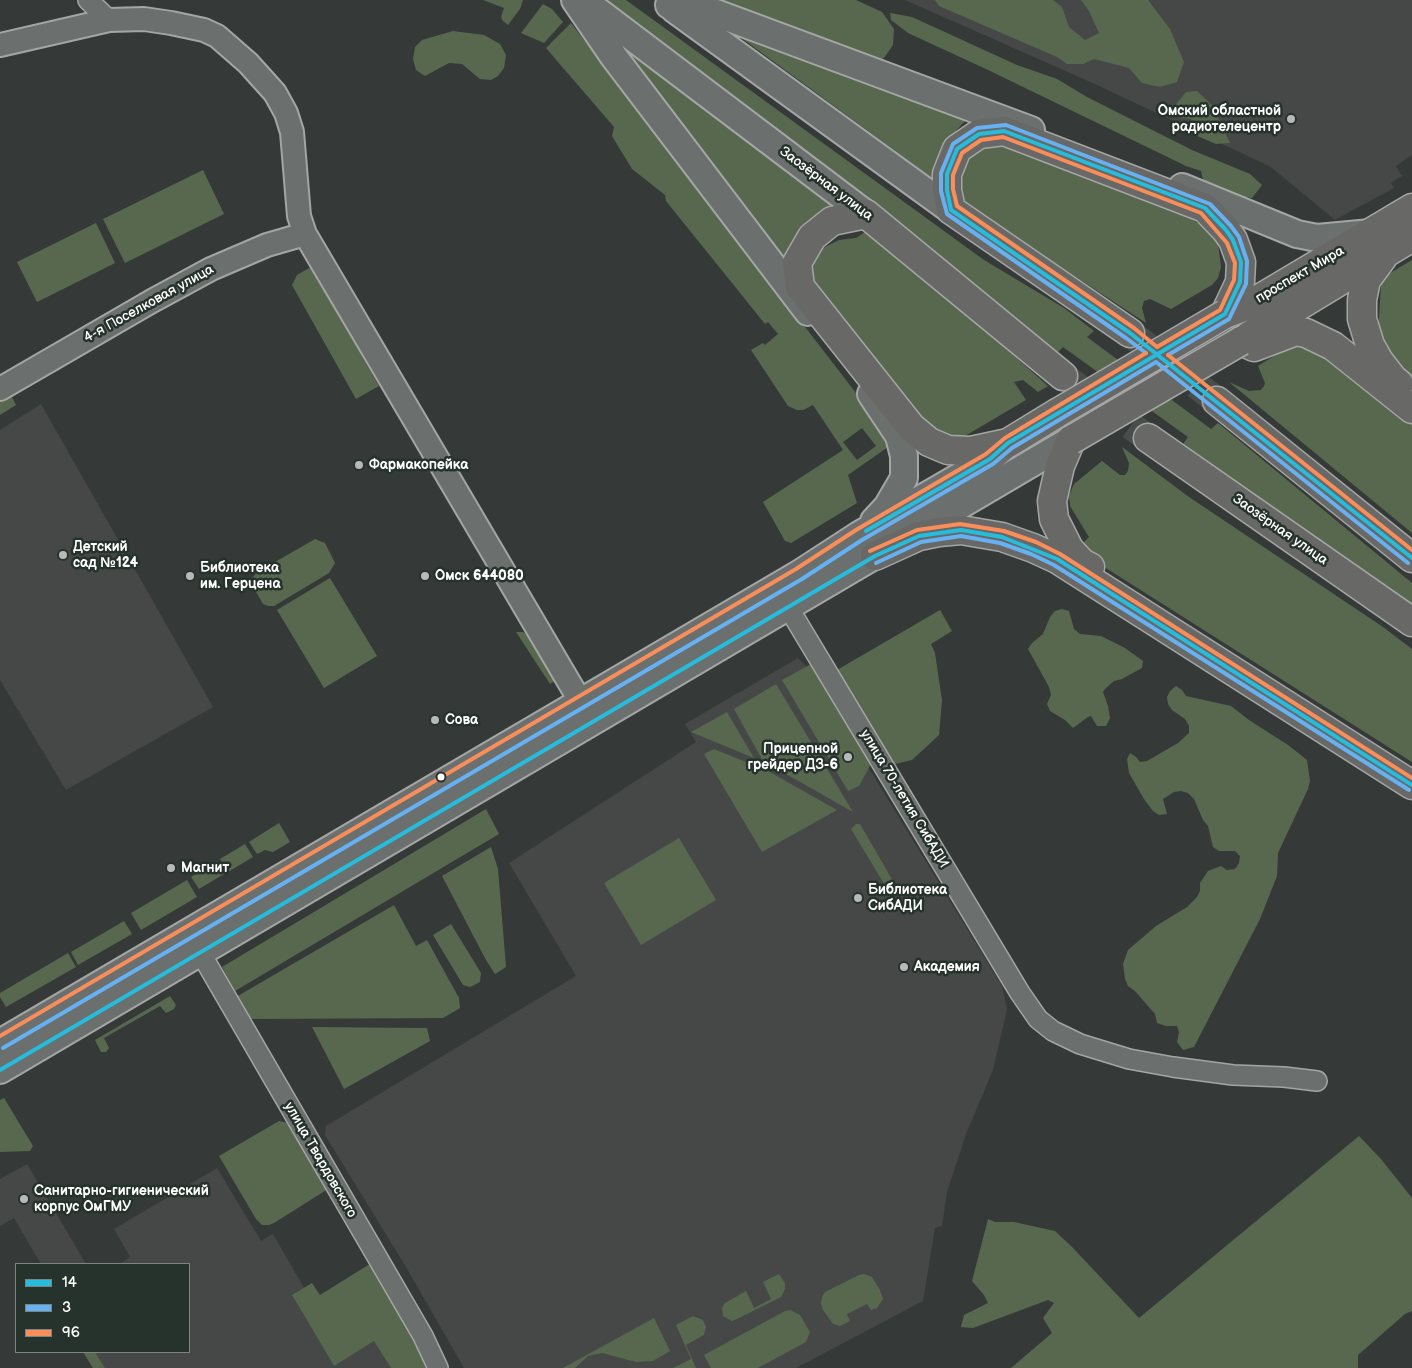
<!DOCTYPE html>
<html>
<head>
<meta charset="utf-8">
<style>
  body { margin:0 }
  #map { position:relative; width:1412px; height:1368px; overflow:hidden; background:#353a38; font-family:"Balsamiq Sans",sans-serif }
  canvas { display:block }
  .legend { position:absolute; left:15px; top:1263px; width:175px; height:90px; box-sizing:border-box; background:#26332d; border:1px solid #7d8581; margin:0; padding:6px 9px; list-style:none; font-size:15px; color:#fff }
  .legend li { display:flex; align-items:center; gap:10px; height:25px }
  .legend b { width:25px; border:1px solid #7d8581 }
</style>
</head>
<body>
<div id="map">
<canvas width="1412" height="1368"></canvas>
<ul class="legend">
<li><b style="height:6px;background:#26bcdd"></b>14</li>
<li><b style="height:6px;background:#66b1f2"></b>3</li>
<li><b style="height:6px;background:#fa8e5a"></b>96</li>
</ul>
</div>
<script>
const g = document.querySelector('canvas').getContext('2d');
g.lineJoin = 'round';
function fill(path, color) { g.fillStyle = color; g.fill(path, 'evenodd'); }
const poly = rows => new Path2D(rows.map(r => 'M' + r).join(''));
function trace(path, color, width, dash) { g.strokeStyle = color; g.lineWidth = width; g.lineCap = dash ? 'butt' : 'round'; g.setLineDash(dash || []); g.stroke(path); }
function label(font, color, halo, rows, align = 'center') {
  g.font = font + ' "Balsamiq Sans",sans-serif'; g.lineWidth = 5; g.setLineDash([]); g.textBaseline = 'middle'; g.strokeStyle = halo; g.fillStyle = color; for (const [text, x, y, turn = 0] of rows) {
    g.save(); g.translate(x, y); g.rotate((+turn || 0) * Math.PI / 180); g.textAlign = isNaN(turn) ? turn : align; if (halo) g.strokeText(text, 0, 0); g.fillText(text, 0, 0); g.restore();
  }
}
const built = poly([
  [905,0,1412,0,1412,155,1396,166,1402,176,1391,183,1394,188,1335,220,1271,167,1095,84],
  [41,404,213,707,66,790,0,680,0,430],
  [798,658,807,667,1002,986,1007,1009,993,1070,966,1134,947,1192,942,1226,935,1228,923,1301,796,1368,464,1368,406,1267,325,1135,326,1126,576,976,509,863,696,742,685,724],
  [27,1164,86,1264,41,1264,14,1218,0,1226,0,1179],
  [217,1168,261,1241,273,1234,304,1288,292,1295,334,1366,374,1340,391,1368,105,1368,95,1352,189,1352,189,1264,120,1264,130,1257,114,1229]
]);
const green = poly([
  [483,0,523,0,520,9,508,25,503,21,501,17,504,8],
  [602,0,626,0,984,260,1064,308,1094,331,1087,337,1211,429,1218,423,1412,583,1412,608,1181,447,1188,437,1063,347,1054,356],
  [715,0,856,0,882,12,894,29,893,45,884,58,877,61,724,1],
  [935,0,1053,0,1062,7,1069,27,1085,40,1099,33,1089,11,1081,0,1148,0,1170,29,1184,62,1177,82,1160,87,1142,83,1129,68,1094,59,1083,64,1067,64,1057,57,939,6],
  [543,4,552,9,563,22,544,43,521,33],
  [890,13,912,17,1017,65,1057,79,1087,97,1192,150,1250,174,1262,185,1252,198,1222,194,1204,183,1201,171,1186,166,986,69,908,33,891,20],
  [571,23,886,432,888,447,848,475,857,503,791,543,785,541,763,502,843,450,813,405,803,410,797,410,788,406,751,350,763,343,765,345,778,334,768,322,765,324,666,201,665,195,632,169,612,136,614,127,546,48],
  [862,428,876,446,857,460,843,442],
  [453,31,484,35,500,44,506,55,504,68,498,76,491,80,480,79,462,64,449,63,425,76,416,70,413,59,415,47,422,40],
  [736,34,967,119,952,135,943,149,935,180],
  [618,45,835,203,818,216,787,250,782,261],
  [1197,91,1212,105,1230,143,1216,144,1195,135,1191,119,1180,118,1173,108,1186,92],
  [990,138,1178,208,1203,227,1218,243,1221,267,1218,278,1212,285,1171,309,1150,299,1144,301,1142,308,1146,323,974,210,960,197,957,178,963,162],
  [203,170,224,214,125,263,103,219],
  [96,223,115,263,37,302,17,262],
  [865,232,985,330,1048,386,1038,392,1023,380,1014,382,1026,400,965,436,957,438,950,437,930,429,816,294,807,271,814,256,823,248,839,240,856,238],
  [1412,260,1412,385,1378,336,1381,284,1387,275],
  [311,267,379,386,356,399,292,285,297,275],
  [1308,345,1361,378,1412,420,1412,533,1229,382,1249,391,1261,390,1264,386,1265,383,1258,366,1285,349,1296,346],
  [11,395,16,405,0,415,0,401],
  [1122,447,1189,497,1383,627,1412,649,1412,762,1098,563,1082,544,1089,537,1070,506,1069,496,1074,484,1102,461,1120,475,1125,475,1128,471,1129,463],
  [315,539,325,543,335,563,329,573,274,606,268,606,263,604,252,585,252,579,256,573],
  [330,578,377,656,324,688,277,610],
  [1062,609,1069,611,1074,629,1080,634,1101,636,1125,648,1143,661,1142,668,1122,679,1114,681,1105,689,1103,692,1108,706,1110,718,1106,726,1097,726,1091,716,1088,717,1073,728,1065,720,1050,711,1047,704,1051,695,1049,687,1028,649,1032,643,1043,634,1050,617,1055,611],
  [940,610,952,631,931,644,935,653,942,700,939,735,912,760,895,764,837,670],
  [516,632,523,632,534,639,558,679,550,684],
  [813,663,872,762,859,786,848,791,782,680],
  [776,684,853,812,763,761,734,709],
  [1176,686,1182,690,1186,696,1231,706,1249,720,1288,745,1307,760,1310,781,1308,789,1278,853,1277,876,1260,919,1194,1047,1183,1050,1177,1042,1179,1032,1177,1026,1166,1026,1157,1023,1155,1014,1135,991,1128,986,1125,979,1123,964,1128,950,1156,926,1187,907,1197,897,1200,891,1200,883,1208,871,1221,866,1227,870,1235,869,1239,863,1240,856,1235,851,1219,851,1213,847,1208,826,1203,820,1194,799,1188,793,1181,791,1174,792,1163,799,1167,814,1159,815,1153,811,1144,799,1129,773,1127,759,1130,753,1136,757,1140,762,1147,761,1178,743,1189,733,1189,726,1185,719,1172,710,1168,704,1167,697,1170,691],
  [727,712,754,758,691,732],
  [714,749,768,771,837,810,762,852,704,754],
  [486,809,499,834,235,991,222,967],
  [279,823,290,842,273,852,265,850,257,854,249,842],
  [856,824,860,824,900,893,892,897,851,829],
  [679,838,716,900,641,945,604,883],
  [245,844,253,857,228,872,220,859],
  [491,847,498,869,506,967,495,974,486,960,442,876],
  [217,861,224,874,199,889,191,877],
  [187,880,197,897,141,930,131,913],
  [394,905,416,946,427,940,459,998,460,1008,443,1018,249,1019,236,997],
  [124,921,132,934,78,965,71,952],
  [451,924,481,973,480,982,470,987,463,985,433,935],
  [68,953,76,967,6,1007,0,997,0,993],
  [170,996,176,1005,174,1009,166,1013,160,1006,104,1038,109,1048,106,1052,101,1052,95,1040],
  [312,1027,427,1028,430,1041,344,1089],
  [4,1098,33,1146,30,1151,0,1152,0,1100],
  [279,1121,288,1123,292,1127,328,1189,274,1223,269,1225,262,1225,256,1219,219,1156],
  [1359,1136,1381,1159,1412,1198,1412,1311,1405,1314,1358,1355,1358,1368,1011,1368,1052,1333,1043,1318,1054,1303,1048,1300,973,1328,961,1327,964,1315,988,1303,984,1295,972,1281,988,1219,995,1222,1014,1222,1055,1231,1072,1247,1139,1318],
  [373,1262,413,1333,426,1368,391,1368,374,1341,334,1366,292,1295,312,1283,320,1295],
  [779,1274,785,1283,785,1289,781,1297,737,1319,732,1321,723,1316,722,1308,725,1303,746,1291,754,1308,771,1299,763,1282],
  [864,1274,872,1277,880,1290,883,1299,877,1308,871,1310,867,1304,847,1314,850,1321,840,1326,833,1324,823,1310,821,1304,822,1297,825,1292,859,1275],
  [790,1310,800,1315,810,1332,806,1342,758,1368,711,1368,704,1355,785,1311],
  [693,1316,703,1320,706,1327,704,1335,686,1345,696,1368,673,1368,691,1359,676,1325],
  [654,1318,670,1351,653,1361,636,1362,602,1353,588,1356,575,1368,563,1368],
  [83,1352,95,1352,105,1368,93,1368]
]);
const primaryTunnel = poly([
  [1130,333,1217,401],
  [1063,376,1148,438]
]);
const minor = poly([
  [88,0,109,20],
  [782,597,1020,993,1038,1019,1053,1031,1080,1044,1129,1059,1173,1067,1233,1075,1284,1077,1317,1081],
  [200,952,423,1336,438,1368]
]);
const tertiary = poly([
  [0,45,109,20,144,19,171,23,204,30,217,36,248,63,275,93,286,113,292,132,299,216,305,234,589,716],
  [0,389,152,301,211,269,267,245,305,234]
]);
const secondary = poly([
  [575,0,614,57,808,312],
  [583,0,866,214],
  [669,5,713,12,1031,130],
  [674,9,951,210],
  [1182,187,1297,234,1317,238,1371,233],
  [871,394,899,436,904,456,904,478,887,507,874,521],
  [0,1043,799,574,859,535,990,459,1008,443],
  [0,1070,1071,440]
]);
const primary = poly([
  [1383,257,1366,280,1362,300,1362,319,1370,345,1379,361,1393,379,1399,384],
  [1225,314,1249,305,1412,208],
  [1130,333,951,210,947,190,947,174,957,149,979,134,1004,131,1205,208,1226,230,1233,240,1241,262,1240,282,1225,314],
  [1249,336,1412,237],
  [1241,341,1254,347,1296,331,1306,333,1333,346,1412,409],
  [1217,401,1412,558],
  [1057,413,1008,443,971,451,948,450,929,442,911,427,800,287,797,263,812,237,832,221,866,214,1063,376],
  [1148,438,1412,622],
  [1071,440,1060,466,1052,501,1054,519,1069,549,1082,563,1090,567],
  [875,556,919,536,939,532,961,530,1002,537,1033,548,1057,559,1412,785]
]);
const primaryBridge = poly([
  [1057,413,1225,314],
  [1071,440,1241,341]
]);
const bus1 = poly([
  [951,210,1130,333,1412,558],
  [951,210,947,190,947,174,957,149,979,134,1004,131,1205,208,1226,230,1233,240,1241,262,1240,282,1225,314],
  [866,531,990,459,1008,443,1225,314],
  [0,1070,875,556,919,536,961,530,1002,537,1057,559,1412,785]
]);
const bus2 = poly([
  [1146,353,1126,338,947,214,941,191,941,173,953,144,977,128,1006,125,1210,204,1231,226,1239,237,1247,261,1246,284,1229,319,1168,355],
  [876,563,921,542,961,536,1000,543,1031,554,1054,565,1409,790],
  [3,1048,802,579,862,540,993,464,1012,448,1156,362,1408,563]
]);
const bus3 = poly([
  [1003,137,1201,213,1227,243,1235,263,1234,280,1220,310,1157,347,1134,328,957,206,953,189,953,175,962,153,981,140,1003,137],
  [1168,355,1412,550],
  [870,551,917,530,960,524,1004,531,1036,542,1060,554,1412,778],
  [0,1036,796,569,856,530,986,454,1005,438,1146,353]
]);
const markers = [
  [1291,119,5,"#b8bab9"],
  [359,465,5,"#b8bab9"],
  [63,555,5,"#b8bab9"],
  [190,576,5,"#b8bab9"],
  [425,576,5,"#b8bab9"],
  [435,720,5,"#b8bab9"],
  [848,757,5,"#b8bab9"],
  [441,777,4.5,"#fff"],
  [171,868,5,"#b8bab9"],
  [858,898,5,"#b8bab9"],
  [904,967,5,"#b8bab9"],
  [24,1199,5,"#b8bab9"]
];
const poiNames = [
  ["Омский областной",1281,111,"right"],
  ["радиотелецентр",1281,127,"right"],
  ["Фармакопейка",369,465],
  ["Детский",73,547],
  ["сад №124",73,563],
  ["Библиотека",200,568],
  ["им. Герцена",200,584],
  ["Омск 644080",435,576],
  ["Сова",445,720],
  ["Прицепной",838,749,"right"],
  ["грейдер ДЗ-6",838,765,"right"],
  ["Магнит",181,868],
  ["Библиотека",868,890],
  ["СибАДИ",868,906],
  ["Академия",914,967],
  ["Санитарно-гигиенический",34,1191],
  ["корпус ОмГМУ",34,1207]
];
const streetNames = [
  ["Заозёрная улица",826,184,37],
  ["проспект Мира",1300,275,-30],
  ["4-я Поселковая улица",149,304,-29],
  ["Заозёрная улица",1280,530,35],
  ["улица 70-летия СибАДИ",904,799,59],
  ["улица Твардовского",320,1160,60]
];
fill(built, '#454847');
fill(green, '#58684e');
trace(primaryTunnel, '#494e4c', 28, [28, 14]);
trace(minor, '#a4a6a5', 22);
trace(tertiary, '#a4a6a5', 26);
trace(secondary, '#a4a6a5', 30);
trace(primary, '#a4a6a5', 31);
trace(minor, '#6b6f6d', 19);
trace(tertiary, '#6b6f6d', 22);
trace(secondary, '#6b6f6d', 26);
trace(primary, '#686966', 28);
trace(primaryBridge, '#a4a6a5', 31, []);
trace(primaryBridge, '#686966', 28);
trace(bus1, '#26bcdd', 4);
trace(bus2, '#66b1f2', 4);
trace(bus3, '#fa8e5a', 4);
for (const [x, y, r, color] of markers) { const dot = new Path2D(); dot.arc(x, y, r, 0, 2 * Math.PI); g.fillStyle = color; g.fill(dot); trace(dot, '#26332d', 2); }
label('bold 14px', '#fff', '#26332d', poiNames, 'left');
label('14px', '#fff', '#26332d', streetNames);
</script>
</body>
</html>
